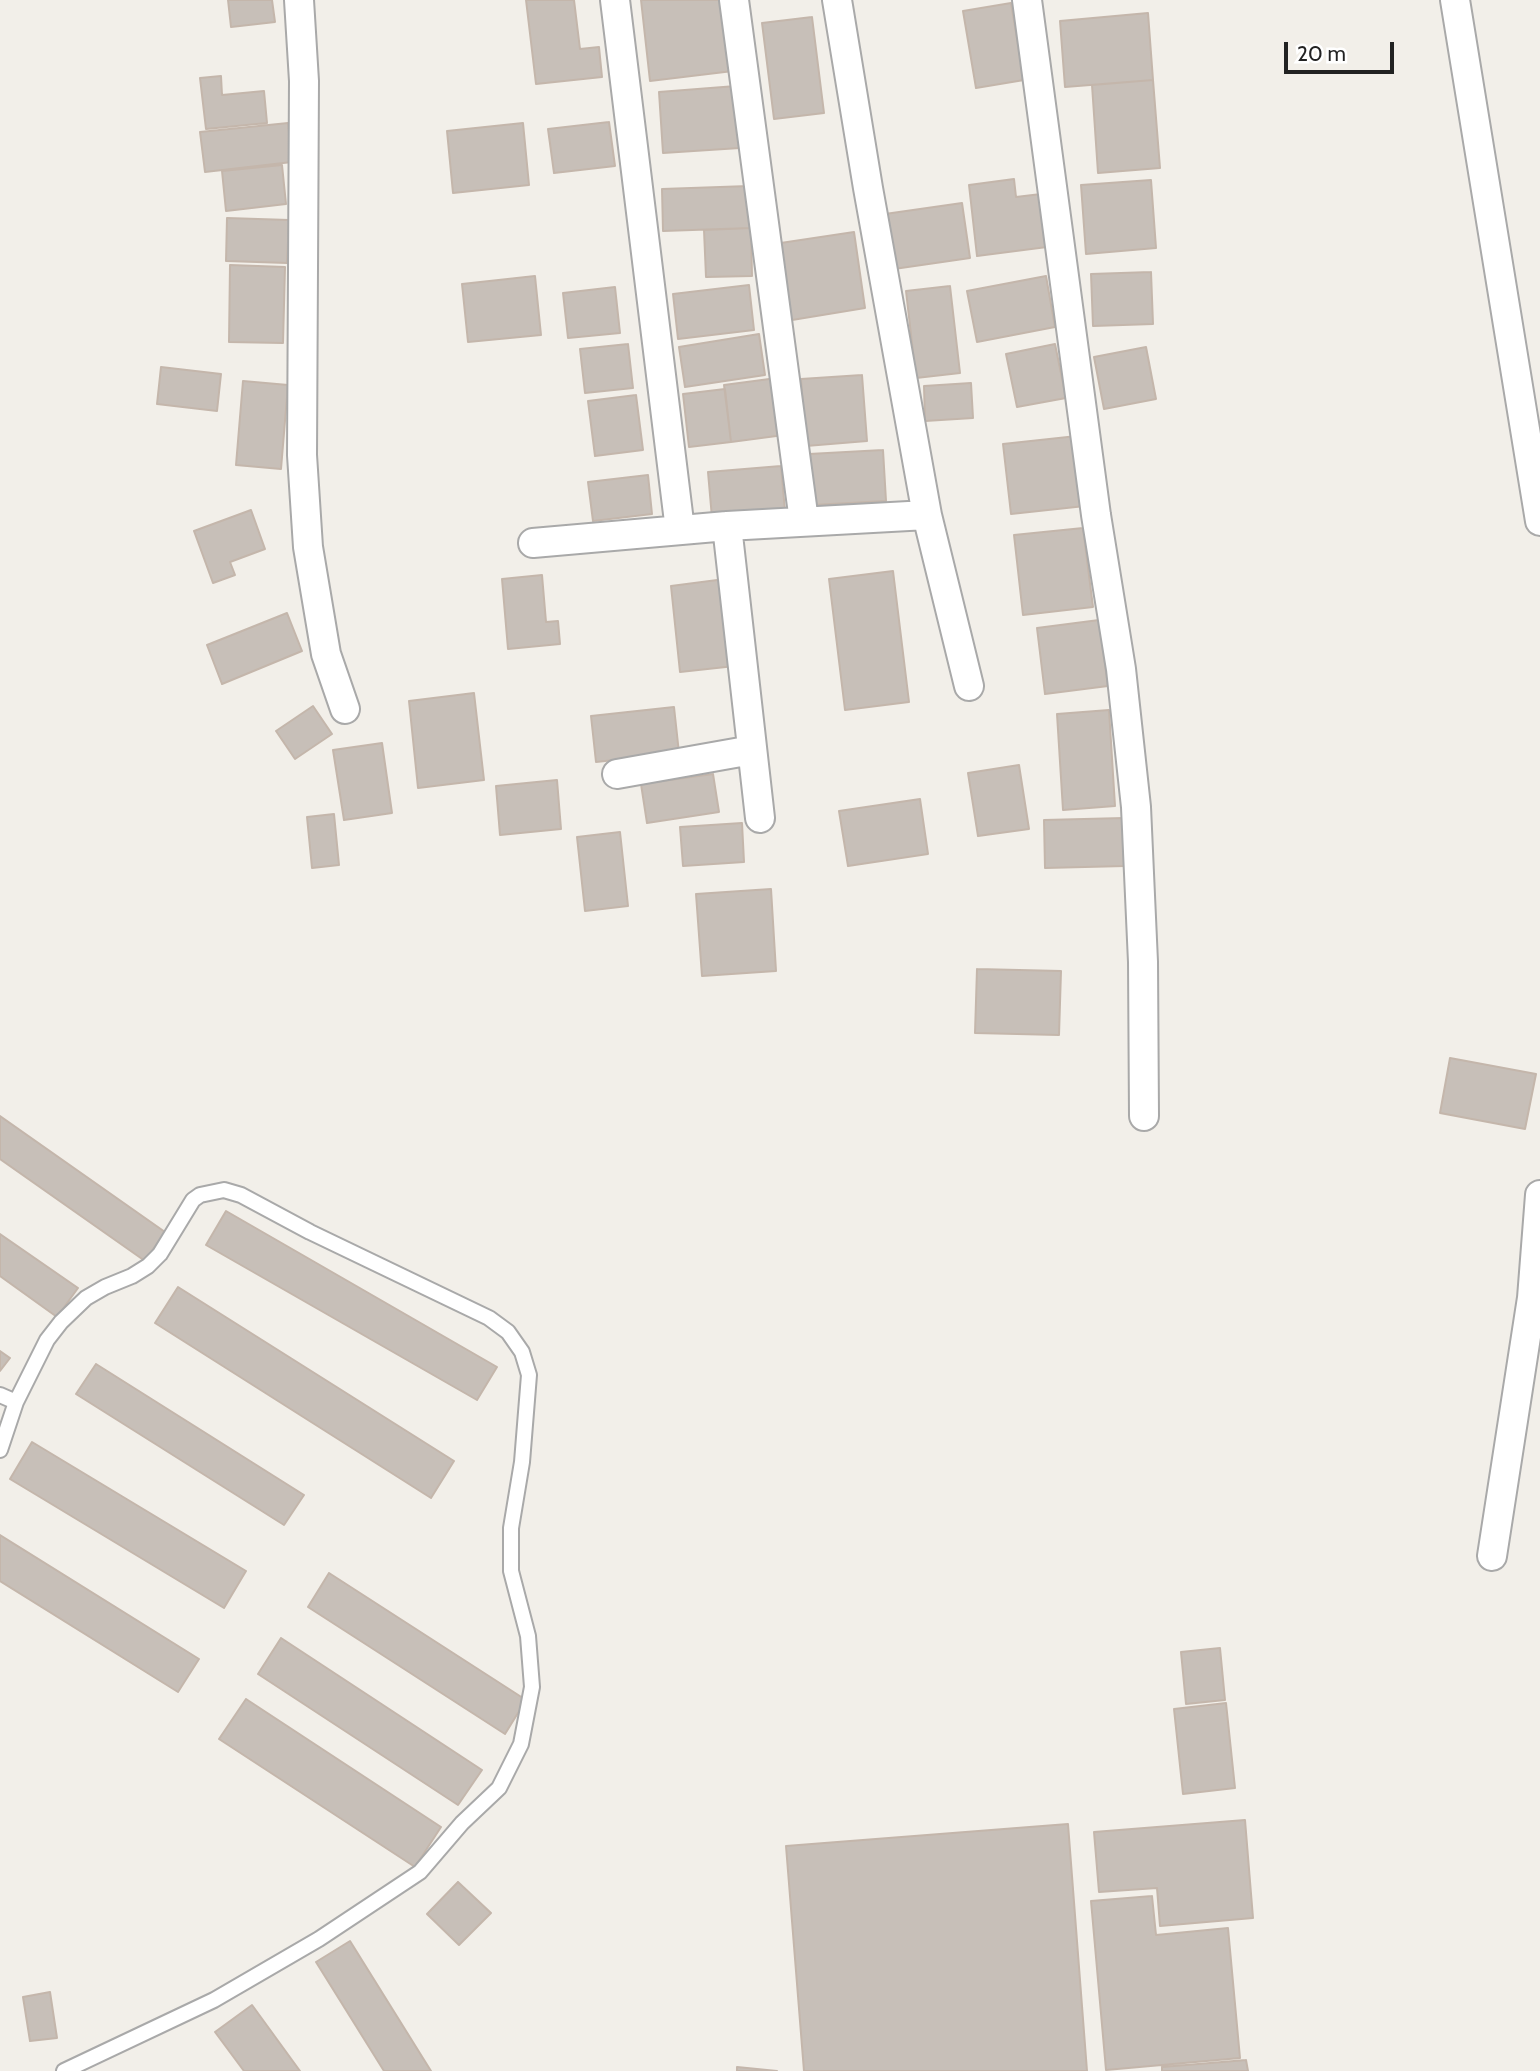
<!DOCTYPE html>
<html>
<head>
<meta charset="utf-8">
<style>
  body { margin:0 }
  #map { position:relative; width:1540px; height:2071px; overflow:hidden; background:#f2efe9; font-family:Cabin,sans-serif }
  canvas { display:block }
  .scale { position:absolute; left:1284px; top:42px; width:110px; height:32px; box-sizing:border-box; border:4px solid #222; border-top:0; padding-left:9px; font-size:21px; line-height:24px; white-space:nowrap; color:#222; -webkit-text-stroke:5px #fff; paint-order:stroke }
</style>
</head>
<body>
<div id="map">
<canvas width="1540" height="2071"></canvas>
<div class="scale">20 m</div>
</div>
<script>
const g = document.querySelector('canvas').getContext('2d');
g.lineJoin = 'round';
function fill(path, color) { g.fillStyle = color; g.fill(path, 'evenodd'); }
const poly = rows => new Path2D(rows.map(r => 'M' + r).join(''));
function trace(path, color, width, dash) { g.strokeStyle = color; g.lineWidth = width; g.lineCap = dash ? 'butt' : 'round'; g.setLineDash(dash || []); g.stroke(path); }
const building = poly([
  [228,0,272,0,275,22,231,27,228,0],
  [526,0,574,0,580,49,599,47,602,77,536,84,526,0],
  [641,0,725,0,733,71,650,81,641,0],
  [1011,3,1024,80,976,88,963,11,1011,3],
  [1148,13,1153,80,1065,87,1060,21,1148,13],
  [812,17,824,113,774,119,762,23,812,17],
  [221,76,222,95,264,91,267,123,206,129,200,78,221,76],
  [1153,80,1160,168,1098,173,1092,85,1153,80],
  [736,86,740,148,663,153,659,92,736,86],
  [609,122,615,166,554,173,548,129,609,122],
  [288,123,292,162,205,172,200,132,288,123],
  [523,123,529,185,453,193,447,131,523,123],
  [282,165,286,204,226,211,222,171,282,165],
  [1014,179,1016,197,1041,194,1047,247,977,256,969,185,1014,179],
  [1151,180,1156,248,1086,254,1081,185,1151,180],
  [749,186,751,228,663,231,662,189,749,186],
  [962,203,970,258,894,269,885,214,962,203],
  [227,218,289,220,287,263,226,261,227,218],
  [751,228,752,276,706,277,704,230,751,228],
  [854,232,865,308,786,321,774,244,854,232],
  [230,265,285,267,283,343,229,342,230,265],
  [1151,272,1153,324,1093,326,1091,274,1151,272],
  [535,276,541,335,468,342,462,284,535,276],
  [1046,276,1055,327,977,342,967,291,1046,276],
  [749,285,754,330,678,339,673,294,749,285],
  [950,286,960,373,916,378,906,291,950,286],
  [615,287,620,333,568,338,563,293,615,287],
  [759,334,765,375,685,387,679,347,759,334],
  [628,344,633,388,585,393,580,349,628,344],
  [1055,344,1066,398,1017,407,1006,354,1055,344],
  [1146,347,1156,399,1104,409,1094,357,1146,347],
  [161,367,221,374,217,411,157,404,161,367],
  [862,375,867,441,806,446,801,379,862,375],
  [777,378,784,435,731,442,724,385,777,378],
  [243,381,288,385,281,469,236,465,243,381],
  [971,383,973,418,925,421,924,386,971,383],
  [725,389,731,442,689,447,683,394,725,389],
  [636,395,643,450,595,456,588,401,636,395],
  [1077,436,1085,506,1011,514,1003,444,1077,436],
  [883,450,886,501,812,505,809,454,883,450],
  [781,466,785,511,712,518,708,472,781,466],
  [648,475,652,514,593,521,588,482,648,475],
  [251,510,265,549,230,562,235,575,213,583,194,531,251,510],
  [1083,528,1093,607,1023,615,1014,535,1083,528],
  [893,571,909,702,845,710,829,579,893,571],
  [542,575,546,622,558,621,560,644,508,649,502,579,542,575],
  [725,579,735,666,680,672,671,586,725,579],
  [287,613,302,651,222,684,207,645,287,613],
  [1099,620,1108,686,1045,694,1037,628,1099,620],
  [474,693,484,780,418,788,409,701,474,693],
  [313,706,332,734,295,759,276,731,313,706],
  [674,707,679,753,596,762,591,716,674,707],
  [1109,710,1115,806,1063,810,1057,714,1109,710],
  [382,743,392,813,344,820,333,750,382,743],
  [1019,765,1029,829,978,836,968,773,1019,765],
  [713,774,719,812,647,823,641,784,713,774],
  [557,780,561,829,500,835,496,786,557,780],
  [920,799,928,854,848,866,839,811,920,799],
  [334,814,339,865,312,868,307,817,334,814],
  [1124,818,1125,866,1045,868,1044,820,1124,818],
  [742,823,744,862,683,866,680,827,742,823],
  [620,832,628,906,585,911,577,837,620,832],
  [771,889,776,971,702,976,696,894,771,889],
  [977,969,1061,971,1059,1035,975,1033,977,969],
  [1450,1058,1536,1074,1525,1129,1440,1113,1450,1058],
  [0,1116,165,1232,145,1261,0,1159,0,1116],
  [226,1211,497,1367,477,1400,206,1245,226,1211],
  [0,1234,78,1288,57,1317,0,1276,0,1234],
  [178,1287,454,1461,431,1498,155,1323,178,1287],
  [0,1351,10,1358,0,1371,0,1351],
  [96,1364,304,1495,284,1525,76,1394,96,1364],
  [32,1442,246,1571,224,1608,10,1479,32,1442],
  [0,1535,199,1659,178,1692,0,1581,0,1535],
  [329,1573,526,1700,505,1734,308,1607,329,1573],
  [281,1638,482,1770,458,1805,258,1674,281,1638],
  [1220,1648,1225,1700,1186,1704,1181,1652,1220,1648],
  [246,1699,441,1827,415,1867,219,1739,246,1699],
  [1226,1703,1235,1788,1183,1794,1174,1709,1226,1703],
  [1245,1820,1253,1918,1160,1926,1157,1888,1099,1892,1094,1832,1245,1820],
  [1068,1824,1087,2071,804,2071,786,1846,1068,1824],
  [458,1882,491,1913,459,1945,427,1914,458,1882],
  [1152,1896,1156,1935,1228,1928,1240,2058,1106,2070,1091,1901,1152,1896],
  [350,1941,431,2071,384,2071,316,1962,350,1941],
  [50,1992,57,2038,30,2041,23,1997,50,1992],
  [252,2005,300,2071,244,2071,215,2032,252,2005],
  [1246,2060,1248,2071,1162,2071,1162,2067,1246,2060],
  [737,2067,777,2071,737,2071,737,2067]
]);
const lane = poly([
  [0,1395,16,1402,47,1340,61,1322,86,1298,105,1287,132,1276,148,1266,160,1254,193,1200,200,1195,224,1190,241,1195,310,1232,489,1318,508,1332,522,1352,529,1375,522,1462,511,1528,511,1571,528,1636,532,1687,521,1744,499,1788,462,1823,420,1872,319,1939,214,2000,64,2071],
  [0,1450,16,1402]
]);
const street = poly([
  [299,0,304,81,302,455,308,547,326,654,345,709],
  [615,0,680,530],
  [734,0,804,521],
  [837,0,868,188,927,515,969,686],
  [1027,0,1096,515,1121,669,1136,807,1143,962,1144,1116],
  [1455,0,1540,521],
  [727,526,760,818],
  [533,543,727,526,927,515],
  [617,774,752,750],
  [1492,1556,1532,1298,1540,1195]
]);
fill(building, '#c7bfb8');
trace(building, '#c4b6ab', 2);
trace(lane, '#a9a9a9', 18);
trace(street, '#a9a9a9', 32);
trace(lane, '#fff', 14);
trace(street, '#fff', 28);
</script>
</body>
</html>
